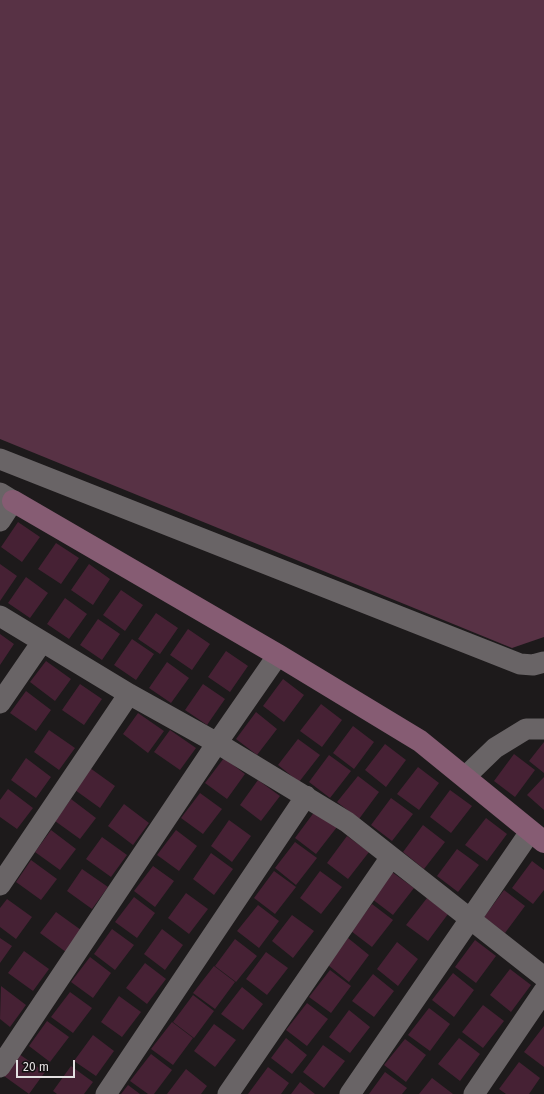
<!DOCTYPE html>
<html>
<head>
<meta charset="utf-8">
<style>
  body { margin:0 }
  #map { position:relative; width:544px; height:1094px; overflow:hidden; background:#1d1a1b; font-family:"Fira Sans",sans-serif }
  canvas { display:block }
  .scale { position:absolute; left:16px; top:1060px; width:59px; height:18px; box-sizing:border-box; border:2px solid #e3e0e1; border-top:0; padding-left:5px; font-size:12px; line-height:14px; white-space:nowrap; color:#e3e0e1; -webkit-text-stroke:3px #141112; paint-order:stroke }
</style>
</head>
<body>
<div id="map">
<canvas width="544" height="1094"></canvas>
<div class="scale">20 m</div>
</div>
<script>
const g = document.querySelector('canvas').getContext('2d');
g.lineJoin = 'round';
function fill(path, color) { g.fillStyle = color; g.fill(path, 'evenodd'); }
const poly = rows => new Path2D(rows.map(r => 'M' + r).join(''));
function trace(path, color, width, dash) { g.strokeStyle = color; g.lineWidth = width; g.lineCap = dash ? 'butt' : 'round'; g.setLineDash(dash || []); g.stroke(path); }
const forest = poly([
  [0,0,544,0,544,637,512,648,0,439]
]);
const building = poly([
  [18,522,40,537,22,562,1,547],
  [56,543,79,558,61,584,38,569],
  [0,564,17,576,0,601],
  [89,564,110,579,93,605,71,590],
  [26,577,48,593,30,618,8,603],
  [121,590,143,605,125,631,103,615],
  [65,598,87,614,69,639,47,624],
  [156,613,178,628,160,654,138,639],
  [98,619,120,634,102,660,80,645],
  [188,629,210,644,192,670,170,655],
  [0,634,14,644,0,665],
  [132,639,154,654,136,680,114,665],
  [226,651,248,666,230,692,208,677],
  [46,661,71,679,55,701,30,682],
  [167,662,189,678,171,703,149,688],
  [283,679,304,695,284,722,263,706],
  [80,684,102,699,84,725,62,710],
  [203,684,225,699,207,725,185,710],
  [26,691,51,710,36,731,10,713],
  [321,704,342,720,322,747,300,731],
  [256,712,277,729,257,755,236,739],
  [138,713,164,731,148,753,123,734],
  [353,726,374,742,354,769,333,753],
  [49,730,75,748,59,770,34,752],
  [170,730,196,748,180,770,154,752],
  [298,739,320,755,299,782,278,765],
  [544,742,544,773,529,761],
  [385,744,406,760,386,787,365,770],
  [514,754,535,770,515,797,494,781],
  [329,755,351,771,330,798,309,782],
  [26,758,51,777,36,798,11,780],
  [224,758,245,774,227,799,205,783],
  [418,767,439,783,419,810,397,794],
  [90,768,115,786,100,808,75,790],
  [358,776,379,792,359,819,337,802],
  [544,777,544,810,527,795],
  [258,780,280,796,261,821,240,805],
  [8,789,33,808,17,829,0,817,0,800],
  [450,790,472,806,451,833,430,817],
  [200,793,222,809,203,834,181,818],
  [391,798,413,814,392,841,371,825],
  [71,799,96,818,80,839,55,821],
  [124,804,149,823,133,845,108,826],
  [315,811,337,827,316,854,295,838],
  [486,818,507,834,487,861,465,845],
  [229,820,251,836,232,862,211,846],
  [423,825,445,842,424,869,403,852],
  [51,830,76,849,60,870,35,852],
  [176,830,197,846,179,871,157,855],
  [347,836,369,852,348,879,327,863],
  [102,837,127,855,111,877,86,859],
  [295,842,317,858,296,885,275,868],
  [457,849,479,865,458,892,437,876],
  [211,853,233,869,214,895,193,879],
  [31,860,57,879,41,900,16,882],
  [532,861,544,870,544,890,533,904,512,888],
  [153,866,174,881,155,907,134,891],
  [82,869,108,887,92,909,67,891],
  [274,871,296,887,275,914,254,898],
  [320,871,342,887,321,914,300,898],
  [392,872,414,888,393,915,372,899],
  [504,890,525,906,505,933,484,917],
  [186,893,208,909,189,934,168,918],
  [134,897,155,913,137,938,115,922],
  [427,898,448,914,428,941,406,925],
  [7,899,32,917,16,939,0,927,0,908],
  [372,904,393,920,372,947,351,931],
  [258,905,279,921,259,948,237,931],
  [56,912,81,930,66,952,40,933],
  [292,915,314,931,293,958,272,941],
  [112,929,134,945,115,970,94,954],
  [162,929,183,945,165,970,144,954],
  [0,938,12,946,0,963],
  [348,938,369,955,349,982,328,965],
  [235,939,257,956,236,982,215,966],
  [475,940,496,956,476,983,455,967],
  [397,942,418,959,398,986,377,969],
  [24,951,49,969,33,991,8,973],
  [266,952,288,968,267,995,246,979],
  [90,957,111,973,93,998,71,982],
  [145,963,166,979,147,1004,126,988],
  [214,966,235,982,215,1009,193,993],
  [510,969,531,985,511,1012,490,995],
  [330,970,351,986,331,1013,309,997],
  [453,973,474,990,454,1017,432,1000],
  [373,974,394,991,374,1017,352,1001],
  [1,986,26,1005,10,1027,0,1019],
  [242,987,263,1004,243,1030,221,1014],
  [70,992,92,1008,73,1033,51,1017],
  [193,995,214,1011,194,1038,173,1022],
  [119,996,141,1012,122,1037,101,1022],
  [307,1003,328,1019,307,1046,286,1030],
  [483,1005,504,1021,483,1048,462,1032],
  [429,1008,450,1024,430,1051,408,1035],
  [349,1010,370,1027,350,1053,329,1037],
  [47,1021,69,1037,50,1062,29,1046],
  [172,1022,193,1038,173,1065,151,1049],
  [214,1024,236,1040,215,1067,194,1051],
  [544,1026,544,1067,524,1052],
  [93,1035,114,1051,96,1076,74,1061],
  [286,1038,307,1055,292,1074,271,1058],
  [459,1038,480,1054,460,1081,438,1064],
  [405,1039,426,1055,406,1082,384,1065],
  [323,1045,345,1061,324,1088,303,1072],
  [19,1054,45,1072,29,1094,4,1076],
  [151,1054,172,1070,154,1094,148,1094,130,1081],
  [519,1062,540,1078,529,1094,506,1094,499,1089],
  [71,1066,93,1082,84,1094,57,1094,53,1091],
  [268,1067,289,1083,281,1094,248,1094],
  [186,1069,207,1086,201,1094,167,1094],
  [385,1072,407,1088,402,1094,369,1094],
  [432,1078,453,1094,419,1094],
  [300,1082,315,1094,291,1094],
  [128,1085,140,1094,121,1094]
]);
const street = poly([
  [0,459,520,664,533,665,544,662],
  [0,493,13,501,0,521],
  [0,616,129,694,217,743,347,822,544,977],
  [0,703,42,642],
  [465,777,495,748,526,729,544,729],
  [0,885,129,694],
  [0,1067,217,743,278,655],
  [106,1094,306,796],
  [228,1094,391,857],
  [350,1094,530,832],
  [474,1094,544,991]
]);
const secondary = poly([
  [13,501,278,655,420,741,544,842]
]);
fill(forest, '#583245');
fill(building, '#462134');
trace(street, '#696466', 21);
trace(secondary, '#865c73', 22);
</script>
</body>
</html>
